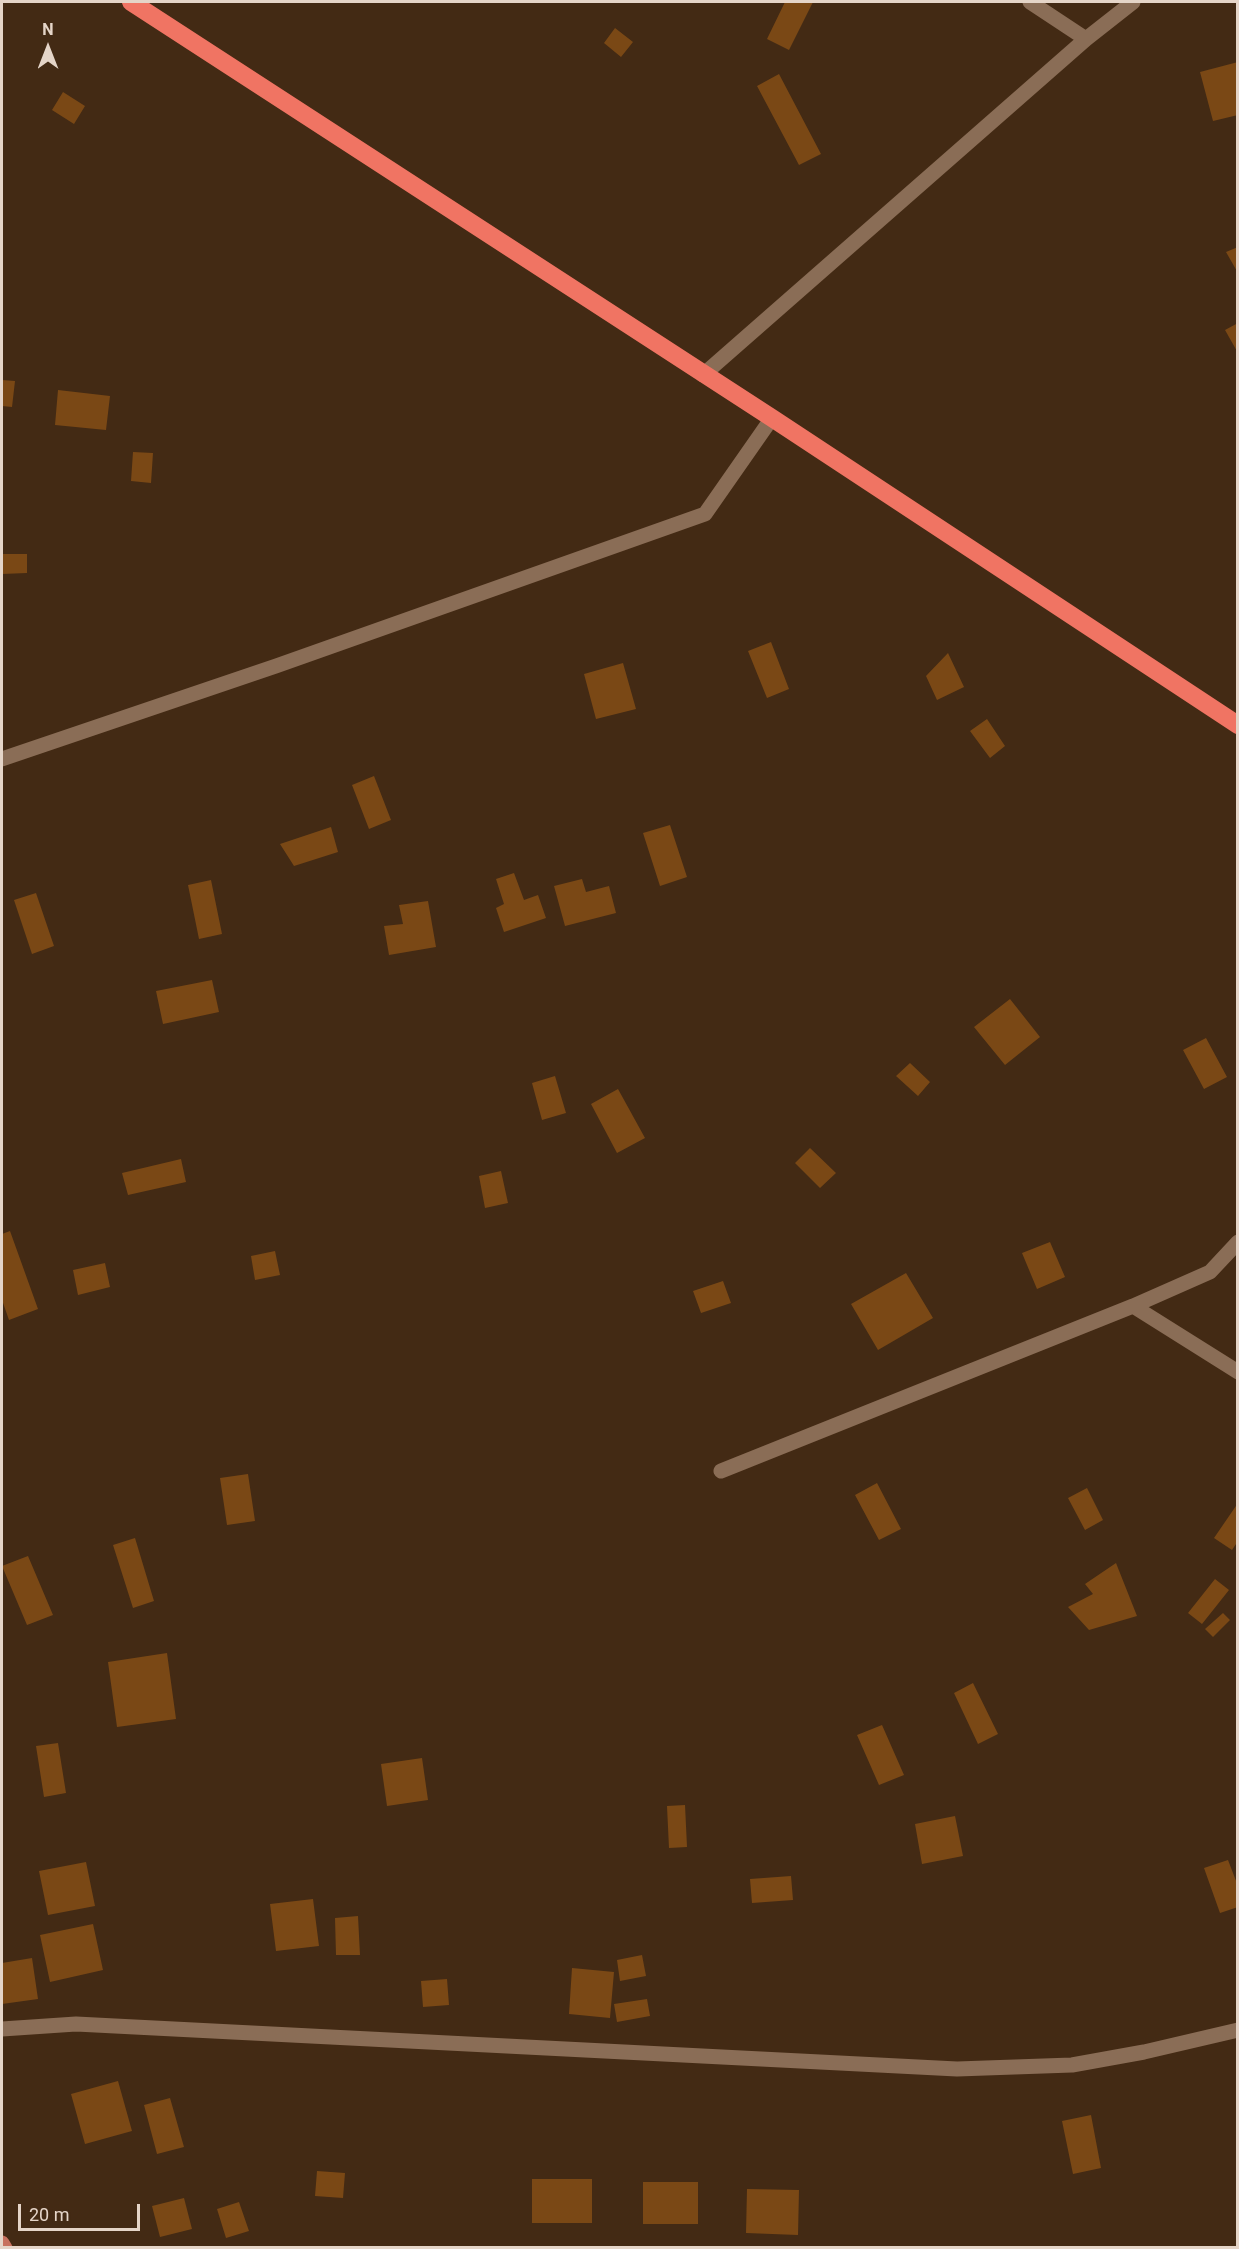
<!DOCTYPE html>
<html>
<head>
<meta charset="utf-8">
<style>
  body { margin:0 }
  #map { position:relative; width:1239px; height:2249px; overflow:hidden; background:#432a14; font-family:Roboto,sans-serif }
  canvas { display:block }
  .frame { position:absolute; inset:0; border:3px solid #e5d5c8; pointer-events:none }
  .north { position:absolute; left:18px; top:18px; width:60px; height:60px; -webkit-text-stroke:4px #432a14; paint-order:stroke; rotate:0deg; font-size:16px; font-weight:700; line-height:24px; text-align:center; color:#e5d5c8 }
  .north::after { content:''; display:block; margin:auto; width:21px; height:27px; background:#e5d5c8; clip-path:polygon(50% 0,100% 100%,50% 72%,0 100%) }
  .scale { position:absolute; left:18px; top:2204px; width:122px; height:27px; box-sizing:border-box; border:3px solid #e5d5c8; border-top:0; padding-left:8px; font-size:18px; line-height:21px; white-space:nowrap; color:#e5d5c8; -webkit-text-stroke:4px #432a14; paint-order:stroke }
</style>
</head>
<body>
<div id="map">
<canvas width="1239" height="2249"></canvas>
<div class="frame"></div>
<div class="north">N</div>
<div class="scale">20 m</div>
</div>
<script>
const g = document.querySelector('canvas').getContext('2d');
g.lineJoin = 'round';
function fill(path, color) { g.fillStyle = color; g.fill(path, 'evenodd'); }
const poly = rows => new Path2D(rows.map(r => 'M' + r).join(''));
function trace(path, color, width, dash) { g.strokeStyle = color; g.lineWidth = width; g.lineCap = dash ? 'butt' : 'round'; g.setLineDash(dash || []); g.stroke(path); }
const building = poly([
  [785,2,813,2,789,50,767,39],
  [615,28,633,42,621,57,604,43],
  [1238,62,1238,115,1213,121,1200,72],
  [779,74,821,154,799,165,757,86],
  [63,92,85,106,74,124,52,110],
  [1238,247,1238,273,1226,252],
  [1238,323,1238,353,1225,330],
  [2,380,15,381,12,407,2,406],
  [58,390,110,396,106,430,55,425],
  [133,452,153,453,151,483,131,481],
  [2,554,27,554,27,573,2,574],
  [771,642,789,689,767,698,748,651],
  [948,653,964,687,937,700,926,676],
  [623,663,636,709,596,719,584,674],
  [987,719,1005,746,990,758,970,731],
  [374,776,391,820,369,829,352,785],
  [670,825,687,877,660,886,643,833],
  [331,827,338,852,294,866,280,844],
  [514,873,524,900,538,895,546,918,504,932,496,908,504,904,496,879],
  [582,879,586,892,609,886,616,913,565,926,554,886],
  [211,880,222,934,199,939,188,885],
  [36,893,54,946,32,954,14,900],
  [428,901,436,947,389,955,384,926,403,924,399,905],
  [212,980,219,1012,163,1024,156,991],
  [1010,999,1040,1037,1005,1065,974,1027],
  [1206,1038,1227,1077,1204,1089,1183,1050],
  [910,1063,930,1082,918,1096,896,1076],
  [555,1076,566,1113,542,1120,532,1083],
  [618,1089,645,1138,617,1153,591,1104],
  [810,1148,836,1173,820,1188,795,1163],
  [181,1159,186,1182,128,1195,122,1173],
  [501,1171,508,1203,485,1208,479,1176],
  [10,1231,38,1309,9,1320,2,1300,2,1234],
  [1050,1242,1065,1277,1037,1289,1022,1253],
  [275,1251,280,1275,255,1280,251,1256],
  [105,1263,110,1287,78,1295,73,1270],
  [906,1273,933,1318,878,1350,851,1304],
  [723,1281,731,1303,701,1313,693,1291],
  [248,1474,255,1521,227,1525,220,1478],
  [877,1483,901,1529,879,1540,855,1495],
  [1087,1488,1103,1520,1085,1530,1068,1498],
  [1238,1503,1238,1541,1232,1550,1214,1538],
  [135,1538,154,1601,133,1608,113,1545],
  [28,1556,53,1615,27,1625,2,1566],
  [1116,1563,1137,1616,1089,1630,1068,1607,1093,1594,1085,1584],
  [1215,1579,1229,1590,1202,1624,1188,1613],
  [1223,1613,1230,1620,1213,1637,1205,1629],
  [167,1653,176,1719,117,1727,108,1662],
  [973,1683,998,1734,978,1744,954,1693],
  [882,1725,904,1775,879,1785,857,1735],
  [58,1743,66,1793,44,1797,36,1746],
  [422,1758,428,1800,387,1806,381,1764],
  [685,1805,687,1847,669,1848,667,1806],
  [955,1816,963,1856,922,1864,915,1824],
  [1228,1860,1238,1886,1238,1907,1220,1913,1204,1868],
  [86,1862,95,1906,48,1915,39,1871],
  [791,1876,793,1900,752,1903,750,1879],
  [313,1899,319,1946,276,1951,270,1904],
  [358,1916,360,1955,336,1955,335,1918],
  [93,1924,103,1970,50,1982,40,1935],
  [642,1955,646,1976,620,1981,617,1960],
  [32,1958,38,1999,2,2004,2,1963],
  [572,1968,614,1972,610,2018,569,2014],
  [447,1979,449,2005,423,2007,421,1981],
  [647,1999,650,2016,617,2022,614,2004],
  [118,2081,132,2131,85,2144,71,2094],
  [170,2098,184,2147,157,2154,144,2105],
  [1091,2115,1101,2168,1073,2174,1062,2121],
  [317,2171,345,2173,343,2198,315,2196],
  [532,2179,592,2179,592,2223,532,2223],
  [643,2182,698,2182,698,2224,643,2224],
  [747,2189,799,2190,798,2235,746,2233],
  [184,2198,192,2229,160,2237,152,2206],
  [239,2202,249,2231,226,2238,217,2209]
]);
const minor = poly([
  [1030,2,1086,39],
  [703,375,1086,39,1133,2],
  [2,759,276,666,705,514,772,418],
  [1133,1306,1238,1372],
  [721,1471,1133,1306,1210,1272,1238,1242],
  [2,2029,76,2024,957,2069,1072,2065,1144,2052,1238,2030]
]);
const major = poly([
  [2,2243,5,2248]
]);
const highway = poly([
  [131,2,772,418,1238,725]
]);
fill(building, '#7a4815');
trace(minor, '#8a6d56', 15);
trace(major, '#c7715e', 15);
trace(highway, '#f07463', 18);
</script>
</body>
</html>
